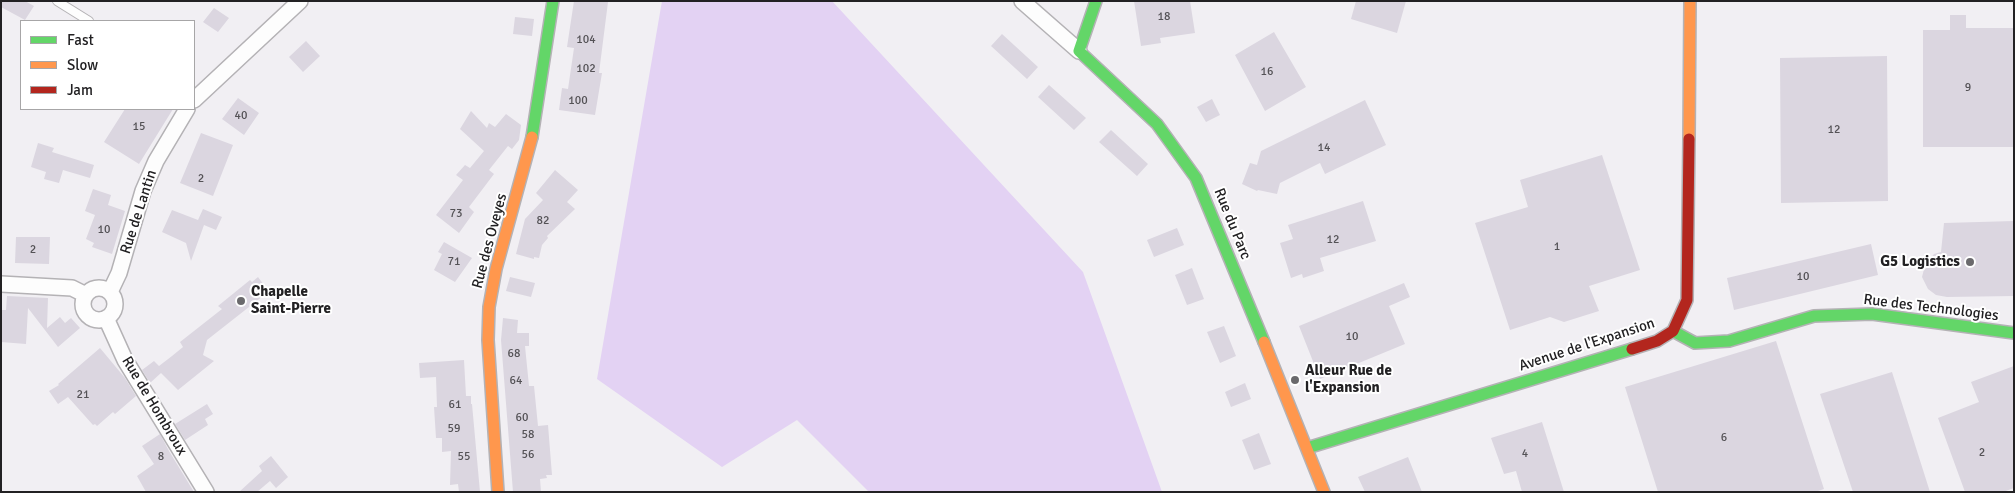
<!DOCTYPE html>
<html>
<head>
<meta charset="utf-8">
<style>
  body { margin:0 }
  #map { position:relative; width:2015px; height:493px; overflow:hidden; background:#f1eff3; font-family:Signika,sans-serif }
  canvas { display:block }
  .frame { position:absolute; inset:0; border:2px solid #222123; pointer-events:none }
  .legend { position:absolute; left:20px; top:20px; width:175px; height:90px; box-sizing:border-box; background:#fff; border:1px solid #a7a6a7; margin:0; padding:6px 9px; list-style:none; font-size:15px; color:#222123 }
  .legend li { display:flex; align-items:center; gap:10px; height:25px }
  .legend b { width:25px; border:1px solid #a7a6a7 }
</style>
</head>
<body>
<div id="map">
<canvas width="2015" height="493"></canvas>
<div class="frame"></div>
<ul class="legend">
<li><b style="height:6px;background:#63d668"></b>Fast</li>
<li><b style="height:6px;background:#ff974d"></b>Slow</li>
<li><b style="height:6px;background:#b3261e"></b>Jam</li>
</ul>
</div>
<script>
const g = document.querySelector('canvas').getContext('2d');
g.lineJoin = 'round';
function fill(path, color) { g.fillStyle = color; g.fill(path, 'evenodd'); }
const poly = rows => new Path2D(rows.map(r => 'M' + r).join(''));
function trace(path, color, width, dash) { g.strokeStyle = color; g.lineWidth = width; g.lineCap = dash ? 'butt' : 'round'; g.setLineDash(dash || []); g.stroke(path); }
function label(font, color, halo, rows, align = 'center') {
  g.font = font + ' Signika,sans-serif'; g.lineWidth = 4; g.setLineDash([]); g.textBaseline = 'middle'; g.strokeStyle = halo; g.fillStyle = color; for (const [text, x, y, turn = 0] of rows) {
    g.save(); g.translate(x, y); g.rotate((+turn || 0) * Math.PI / 180); g.textAlign = isNaN(turn) ? turn : align; if (halo) g.strokeText(text, 0, 0); g.fillText(text, 0, 0); g.restore();
  }
}
const green = poly([
  [662,1,832,1,1083,272,1162,492,869,492,797,420,722,467,597,379]
]);
const building = poly([
  [1,1,25,1,34,6,25,20,1,7],
  [574,1,608,2,600,65,599,73,602,73,595,115,559,110,562,88,568,89,574,48,567,47],
  [1134,1,1190,1,1195,33,1160,38,1161,43,1141,46],
  [1356,1,1406,1,1397,33,1351,19],
  [214,8,229,18,218,32,203,22],
  [1950,15,1966,15,1966,28,2014,28,2014,147,1923,147,1923,30,1950,30],
  [515,17,534,19,532,36,513,34],
  [1274,32,1306,87,1265,111,1235,55],
  [1002,34,1038,67,1027,79,991,46],
  [306,41,320,56,303,72,289,57],
  [1887,56,1888,201,1781,203,1780,58],
  [1049,85,1086,118,1074,130,1038,97],
  [238,98,259,113,244,135,222,119],
  [1212,99,1220,115,1206,122,1197,107],
  [1365,100,1386,145,1325,174,1320,163,1280,183,1277,194,1258,190,1257,191,1242,184,1250,163,1257,165,1261,151],
  [125,109,173,109,139,164,104,142],
  [471,111,487,128,489,123,495,127,506,114,521,125,519,140,512,149,508,146,489,170,494,174,469,207,474,212,459,233,436,215,463,180,456,175,465,165,470,168,484,151,460,129],
  [1111,130,1148,164,1137,176,1099,142],
  [201,133,233,145,213,196,180,183],
  [38,143,54,148,52,152,94,165,90,178,63,170,59,183,44,179,46,172,31,167],
  [1602,155,1640,270,1589,286,1599,311,1564,322,1550,317,1510,330,1475,223,1528,207,1520,180],
  [555,170,578,190,567,202,575,209,547,236,548,238,542,245,539,258,534,257,534,259,516,254,525,219,543,200,536,193],
  [93,189,111,195,108,205,125,211,112,254,92,247,94,243,86,239,95,215,85,211],
  [1363,201,1376,241,1320,258,1324,271,1303,278,1302,274,1291,278,1280,243,1293,239,1288,225],
  [203,209,222,217,216,230,204,225,191,261,186,243,162,232,172,210,198,220],
  [2014,221,2014,296,1947,297,1936,295,1928,289,1922,277,1925,265,1934,254,1941,252,1944,223],
  [1177,228,1184,245,1154,257,1147,240],
  [16,237,50,237,49,264,15,263],
  [444,242,472,258,455,282,434,270,442,254,438,252],
  [1871,244,1878,275,1734,310,1727,278],
  [1192,268,1204,299,1187,305,1175,275],
  [258,277,267,289,261,294,263,296,207,340,203,355,214,361,178,390,161,373,150,383,142,370,154,361,159,366,172,356,183,347,180,342,222,309,218,306,250,280,252,282],
  [510,277,535,283,531,297,506,291],
  [1404,283,1410,297,1389,306,1405,344,1320,379,1299,326],
  [7,296,48,298,47,328,60,317,65,323,71,318,80,328,58,347,28,308,26,344,1,342,1,310,6,310],
  [503,318,518,320,517,333,529,333,529,346,525,346,529,386,534,386,538,426,548,425,552,475,546,475,547,478,540,479,541,492,513,492,501,340],
  [1224,326,1236,356,1220,363,1207,332],
  [1776,341,1824,489,1815,492,1658,492,1625,387],
  [100,348,125,378,136,396,115,414,113,412,97,426,95,424,93,425,68,397,58,404,49,391,59,385,58,384],
  [464,360,466,396,471,396,471,404,472,404,480,492,459,492,458,484,450,485,451,451,442,452,442,438,436,438,434,407,437,407,436,377,420,378,419,363],
  [2014,366,2014,488,2003,492,1965,492,1938,418,1979,402,1971,382],
  [1892,372,1930,492,1853,492,1820,394],
  [1245,383,1251,399,1231,407,1225,392],
  [207,404,213,414,205,419,208,425,185,440,175,424],
  [1542,422,1564,492,1522,492,1516,471,1504,474,1491,438],
  [1259,433,1271,464,1254,470,1242,440],
  [160,434,169,451,194,492,146,492,137,476,154,464,142,446],
  [271,456,288,477,276,488,270,481,257,492,239,492,262,471,259,466],
  [1408,457,1422,492,1365,492,1358,477]
]);
const lane = poly([
  [57,1,89,21]
]);
const street = poly([
  [1022,1,1079,51],
  [194,100,300,1],
  [1,284,72,288,86,295],
  '83 304a16 16 0 1 1 32 0a16 16 0 1 1-32 0Z',
  [110,292,119,273,143,191,156,161,187,109],
  [106,318,125,360,206,492]
]);
const fast = poly([
  [1096,1,1079,51,1157,124,1196,178,1264,342],
  [532,137,553,1],
  [1673,331,1695,343,1729,341,1814,316,1872,314,2014,333],
  [1307,448,1632,349]
]);
const slow = poly([
  [1689,139,1690,1],
  [1264,342,1324,492],
  [498,492,488,340,489,307,496,269,532,137]
]);
const jam = poly([
  [1632,349,1657,341,1673,331,1687,300,1689,139]
]);
const markers = [
  [1970,262,5,"#6a696c"],
  [241,301,5,"#6a696c"],
  [1295,380,5,"#6a696c"]
];
const numberNames = [
  ["18",1164,17],
  ["104",586,40],
  ["102",586,69],
  ["16",1267,72],
  ["9",1968,88],
  ["100",578,101],
  ["40",241,116],
  ["15",139,127],
  ["12",1834,130],
  ["14",1324,148],
  ["2",201,179],
  ["73",456,214],
  ["82",543,221],
  ["10",104,230],
  ["12",1333,240],
  ["1",1557,247],
  ["2",33,250],
  ["71",454,262],
  ["10",1803,277],
  ["10",1352,337],
  ["68",514,354],
  ["64",516,381],
  ["21",83,395],
  ["61",455,405],
  ["60",522,418],
  ["59",454,429],
  ["58",528,435],
  ["6",1724,438],
  ["2",1982,453],
  ["4",1525,454],
  ["56",528,455],
  ["8",161,457],
  ["55",464,457]
];
const streetNames = [
  ["Rue de Lantin",139,212,-72],
  ["Rue du Parc",1232,224,68],
  ["Rue des Oveyes",490,241,-75],
  ["Rue des Technologies",1931,308,7],
  ["Avenue de l'Expansion",1587,345,-18],
  ["Rue de Hombroux",154,406,59]
];
const poiNames = [
  ["G5 Logistics",1960,262,"right"],
  ["Chapelle",251,292],
  ["Saint-Pierre",251,309],
  ["Alleur Rue de",1305,371],
  ["l'Expansion",1305,388]
];
fill(green, '#e3d2f3');
fill(building, '#dbd6e0');
trace(lane, '#b4b2b5', 10);
trace(street, '#b4b2b5', 18);
trace(fast, '#b4b2b5', 14);
trace(slow, '#b4b2b5', 14);
trace(jam, '#b4b2b5', 14);
trace(lane, '#fdfdfd', 8);
trace(street, '#fdfdfd', 15);
trace(fast, '#63d668', 11);
trace(slow, '#ff974d', 11);
trace(jam, '#b3261e', 11);
for (const [x, y, r, color] of markers) { const dot = new Path2D(); dot.arc(x, y, r, 0, 2 * Math.PI); g.fillStyle = color; g.fill(dot); trace(dot, '#fff', 2); }
label('12px', '#545256', null, numberNames);
label('15px', '#222123', '#fff', streetNames);
label('bold 15px', '#222123', '#fff', poiNames, 'left');
</script>
</body>
</html>
